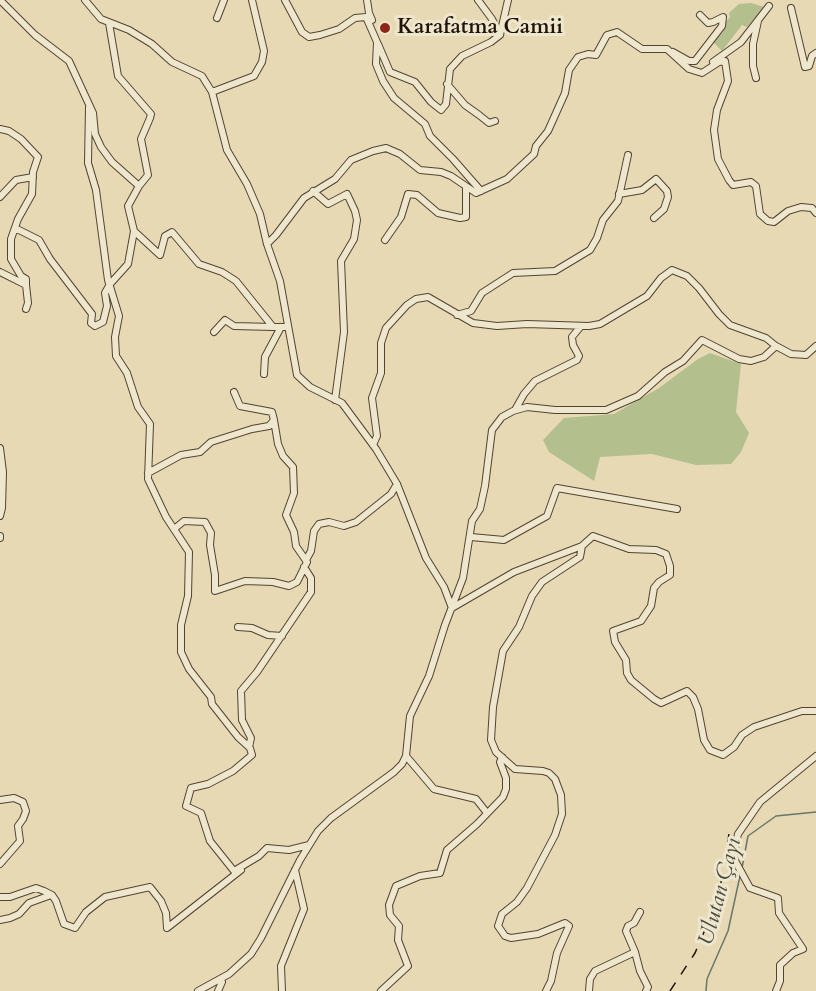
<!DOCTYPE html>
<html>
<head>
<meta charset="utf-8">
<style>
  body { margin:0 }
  canvas { display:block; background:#e6d9b3 }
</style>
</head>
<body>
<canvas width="816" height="991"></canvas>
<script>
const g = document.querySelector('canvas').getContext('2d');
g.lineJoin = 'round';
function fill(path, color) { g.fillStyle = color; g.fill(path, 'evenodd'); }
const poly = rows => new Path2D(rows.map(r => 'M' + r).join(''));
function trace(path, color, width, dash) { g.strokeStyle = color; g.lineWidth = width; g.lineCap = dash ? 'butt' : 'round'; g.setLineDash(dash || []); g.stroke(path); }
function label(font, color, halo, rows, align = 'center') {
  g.font = font + ' Cardo,serif'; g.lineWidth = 6; g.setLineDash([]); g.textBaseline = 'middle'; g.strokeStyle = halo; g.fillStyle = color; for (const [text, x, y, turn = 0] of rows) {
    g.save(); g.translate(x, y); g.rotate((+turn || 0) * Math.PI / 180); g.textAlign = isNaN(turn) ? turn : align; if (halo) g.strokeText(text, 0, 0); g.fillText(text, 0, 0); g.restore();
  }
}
const green = poly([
  [751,3,764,7,747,27,742,25,722,51,713,42,723,32,725,23,730,17,729,13,739,4],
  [710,353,741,364,736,412,749,433,741,452,731,464,696,465,652,454,600,457,594,481,549,452,543,440,564,418,614,414,659,388,698,359]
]);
const stream = poly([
  [742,868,748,836,776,816,816,812],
  [706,991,707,979,728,931,740,876]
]);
const street = poly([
  [0,0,35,35,69,61,93,113,95,134,101,147,112,162,139,186],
  [85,0,101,19,129,30,152,44,172,62,202,76,212,92,227,150,247,184,260,214,267,244,280,281,297,375,310,387,342,403,376,449,397,484,426,558,444,587,452,608],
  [285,0,302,32,309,37,320,35,339,29,355,18,366,17,377,42,376,64,383,81,394,98,425,124,430,136,453,159,481,191],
  [367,0,369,13,372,20],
  [478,0,492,19,500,35],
  [791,8,805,67,809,66,812,56,816,53],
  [217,18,224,0],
  [378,44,390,72,415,82,431,102,441,110,446,104,450,69,462,56,491,42,500,35,508,0],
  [673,52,689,61,695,61,722,26,723,17,713,22,708,23,700,15],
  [713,62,741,42,769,6],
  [756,78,753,66,753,44,758,21],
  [447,84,465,105,479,115,489,123,495,121],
  [212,92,254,76,262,62,264,51,252,0],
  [89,107,88,163,96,190,108,280,119,316,115,337,116,356,127,373,138,407,150,424,148,479,166,517,189,552,188,596,181,625,181,652,189,669,211,697,212,704,238,737,250,748,252,755,233,771,208,784,191,788,186,806,201,813,210,841,234,871,259,856,267,848,289,850,309,845],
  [0,129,9,131,21,139,38,157,33,172,32,194,18,219,11,239,11,259,21,276,26,279,26,285,0,272],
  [313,191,328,204,347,194,355,211,357,220,354,239,341,261,344,332,335,400],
  [619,194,642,190,656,179,667,191,668,197,664,209,654,218],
  [0,197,16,180,33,177],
  [15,228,39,240,50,259,92,314,91,323,95,326,103,322,107,306,105,293,110,284,128,264,134,231,128,206,139,186,148,175,141,139,150,118,151,114,118,76,109,23],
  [134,231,160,255,165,236,172,232,199,264,222,272,236,281,273,327,288,327],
  [385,240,401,217,408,194,417,195,438,213,460,218,466,217,466,187],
  [267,244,276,235,304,198,335,179,351,160,373,151,386,148,400,154,420,170,441,172,451,176,476,193,507,179,534,154,536,146,548,131,565,93,569,70,578,57,588,54,596,55,607,35,617,32,642,49,667,49,689,69,702,73,719,62,725,61,728,81,717,110,714,130,718,159,729,180,733,185,751,182,756,186,760,214,768,221,774,222,788,211,801,207,812,208,816,213],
  [26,309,28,303,26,285],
  [457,315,471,311,482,293,513,273,555,271,590,250,597,238,603,220,618,201,628,155],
  [214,332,225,320,234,326,273,327],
  [776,346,791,354,806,355,816,346],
  [264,374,265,357,281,327],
  [515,410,524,394,535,381,577,360,579,356,573,345,572,337,581,326],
  [0,448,3,472,2,508,0,516],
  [148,473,181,455,200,452,211,442,252,429,269,426,274,420,272,412,240,406,234,392],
  [174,529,184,521,205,522,211,533,210,545,215,575,215,591,245,581,273,582,289,586,297,582,307,562,296,546,294,532,286,515,294,493,293,467,283,456,278,444,274,420],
  [0,536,0,538],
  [471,537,504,540,547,516,557,488,677,509],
  [582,546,593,536,629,549,656,550,666,554,670,566,670,575,659,582,654,588,651,606,641,621,613,631,615,642,626,660,627,673,631,680,654,699,661,703,687,691,693,697,698,709,704,740,710,750,723,755,734,747,742,735,754,727,802,711,816,711],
  [306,560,311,551,314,531,319,524,329,522,344,526,356,522,391,494,397,484],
  [452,608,514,572,582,546,580,557,542,582,532,596,519,627,503,651,493,707,491,740,496,752,515,769,543,771,549,773,555,779,561,795,562,814,555,835,527,888,517,902,502,914,498,926,505,936,511,938,538,934,565,923,569,926,557,953,551,981,546,991],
  [238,627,252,628,268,635,282,636],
  [249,747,251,738,242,720,241,691,257,672,311,592,311,578,304,567],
  [406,756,434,789,476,799,487,813],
  [0,800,14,798,23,802,26,811,23,819,18,826,20,841,0,864],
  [0,897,10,897,36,888,44,891,52,895,56,901,64,924,75,928,86,912,105,897,150,887,161,901,166,913,167,928,241,870],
  [640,912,634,923,628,926,626,931,635,952,640,971,648,987,646,991],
  [0,920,10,918,19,914,29,903,51,895],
  [198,991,229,974,251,954,261,938,300,860,318,831,331,818,394,772,402,764,406,756,410,716,429,676,445,625,463,578,472,521,480,509,485,486,492,430,502,417,513,411,527,407,555,410,606,410,638,396,665,372,683,361,702,340,739,359,751,361,764,357,776,346,766,338,730,325,719,314,699,288,687,276,672,270,661,278,647,296,600,324,589,326,527,324,497,326,473,323,428,297,416,299,407,305,386,328,381,343,381,373,372,398,377,436,373,445],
  [218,991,222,982,219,980],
  [282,991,281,966,304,909,295,870],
  [381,991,408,966,398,940,399,926,390,915,389,905,396,886,420,876,440,873,447,850,477,824,503,797,506,789,506,778,500,762,502,757],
  [589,991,590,979,595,971,635,952],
  [776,991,780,981,780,965,793,953,803,949,779,913,778,898,750,888,733,857,738,834,760,802,816,756]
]);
const rail = poly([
  [670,991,695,953,713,911,725,868,729,833]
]);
const markers = [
  [385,28,6,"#8f2418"]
];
const poiNames = [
  ["Karafatma Camii",397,28]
];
const waterNames = [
  ["Ulutan Çayı",721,892,-75]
];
fill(green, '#b4bf8e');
trace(stream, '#67776c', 1.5);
trace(street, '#524432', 8);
trace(street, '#efe6ce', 6);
trace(rail, '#201307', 1.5, [10, 10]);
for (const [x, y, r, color] of markers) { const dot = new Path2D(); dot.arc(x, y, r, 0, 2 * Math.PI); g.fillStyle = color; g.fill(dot); trace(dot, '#efe6ce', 2); }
label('bold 21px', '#201307', '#efe6ce', poiNames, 'left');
label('italic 22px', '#494d42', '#efe6ce', waterNames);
</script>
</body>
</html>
